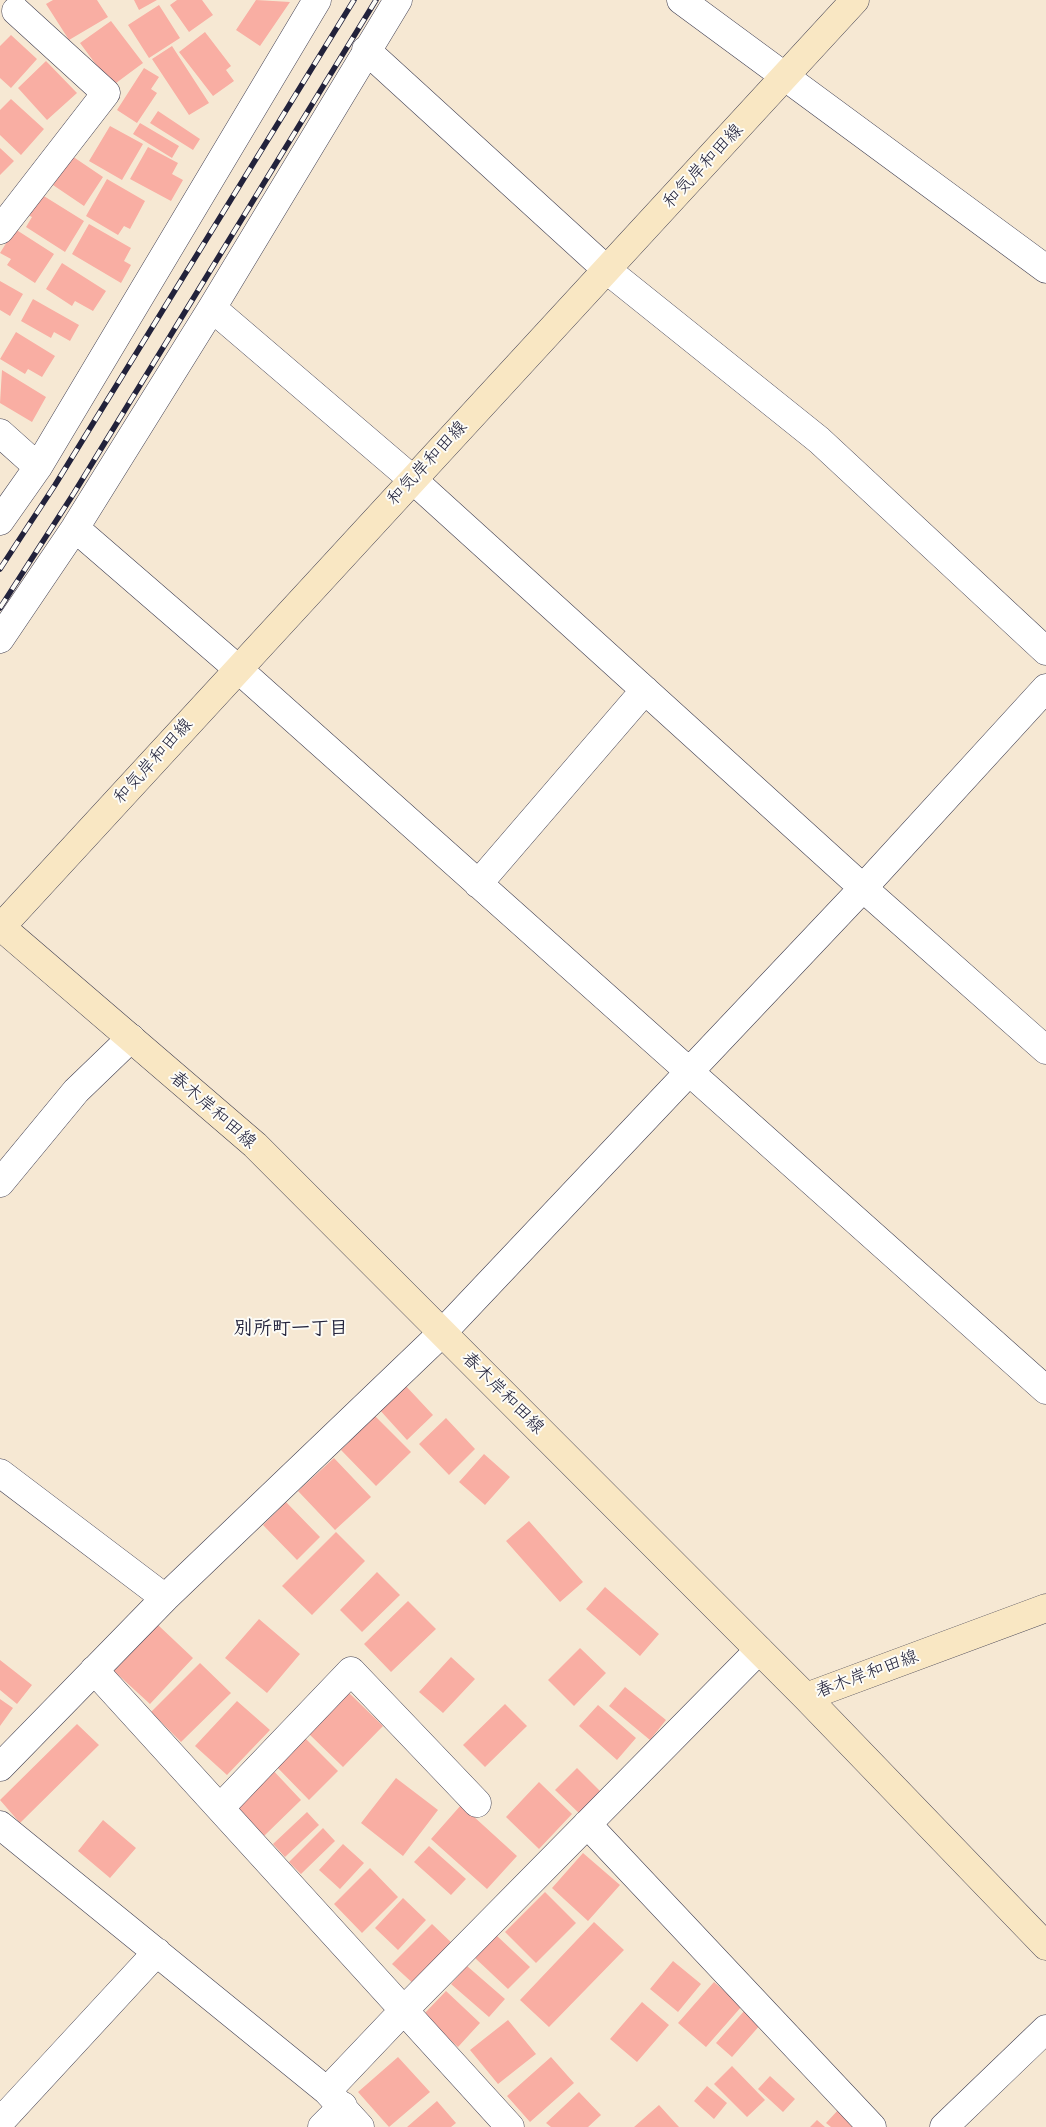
<!DOCTYPE html>
<html>
<head>
<meta charset="utf-8">
<style>
  body { margin:0 }
  canvas { display:block; background:#f6e8d3 }
</style>
</head>
<body>
<canvas width="1046" height="2127"></canvas>
<script>
const g = document.querySelector('canvas').getContext('2d');
g.lineJoin = 'round';
function fill(path, color) { g.fillStyle = color; g.fill(path, 'evenodd'); }
const poly = rows => new Path2D(rows.map(r => 'M' + r).join(''));
function trace(path, color, width, dash) { g.strokeStyle = color; g.lineWidth = width; g.lineCap = dash ? 'butt' : 'round'; g.setLineDash(dash || []); g.stroke(path); }
function label(font, color, halo, rows, align = 'center') {
  g.font = font + ' Delius,"Klee One",sans-serif'; g.lineWidth = 4; g.setLineDash([]); g.textBaseline = 'middle'; g.strokeStyle = halo; g.fillStyle = color; for (const [text, x, y, turn = 0] of rows) {
    g.save(); g.translate(x, y); g.rotate((+turn || 0) * Math.PI / 180); g.textAlign = isNaN(turn) ? turn : align; if (halo) g.strokeText(text, 0, 0); g.fillText(text, 0, 0); g.restore();
  }
}
const building = poly([
  [53,0,97,0,108,17,69,40,46,4],
  [134,0,157,0,139,10],
  [177,0,202,0,213,15,189,32,170,5],
  [256,0,290,2,260,46,236,30],
  [159,5,180,38,149,58,128,25],
  [111,21,143,63,112,86,80,43],
  [205,32,231,66,226,70,234,81,213,96,179,52],
  [11,35,37,59,11,88,0,78,0,46],
  [172,46,209,103,189,115,152,59],
  [46,61,77,93,47,120,18,88],
  [144,68,159,77,151,89,157,93,137,123,117,110],
  [11,99,44,129,21,155,0,135,0,110],
  [158,111,200,139,193,150,150,123],
  [140,123,179,146,172,158,133,134],
  [110,126,143,144,122,180,89,161],
  [148,147,178,163,172,174,183,180,171,201,130,179],
  [0,148,14,161,0,175],
  [72,156,103,177,84,206,53,185],
  [107,179,145,201,130,229,124,226,118,235,86,216],
  [39,193,84,221,65,252,26,227,32,217,26,214],
  [89,224,131,248,124,261,131,265,121,283,72,254],
  [15,229,54,254,35,283,7,265,11,259,0,253],
  [62,263,106,291,93,311,75,301,72,306,46,289],
  [0,281,23,294,10,316,0,310],
  [33,299,79,325,70,341,54,332,51,338,21,321],
  [16,332,55,356,42,377,28,369,25,374,0,359],
  [2,370,46,397,32,422,0,403],
  [404,1384,433,1415,407,1440,378,1408],
  [375,1416,411,1452,376,1486,341,1450],
  [446,1418,475,1449,449,1475,419,1444],
  [484,1454,510,1477,485,1505,459,1482],
  [334,1458,371,1497,335,1530,298,1491],
  [286,1502,320,1537,297,1560,263,1525],
  [529,1521,583,1582,560,1602,506,1541],
  [336,1532,365,1561,312,1615,282,1586],
  [377,1572,400,1595,362,1632,340,1610],
  [605,1587,659,1634,640,1656,586,1609],
  [408,1601,436,1629,391,1672,364,1644],
  [259,1619,300,1654,267,1693,225,1658],
  [158,1625,193,1658,150,1704,114,1671],
  [580,1648,606,1673,574,1706,548,1680],
  [451,1657,475,1679,443,1713,419,1692],
  [0,1660,32,1685,17,1704,0,1690],
  [200,1663,231,1693,181,1742,151,1712],
  [625,1687,666,1720,650,1740,609,1706],
  [347,1691,383,1726,343,1767,307,1732],
  [0,1699,13,1708,0,1726],
  [237,1701,270,1730,227,1775,195,1746],
  [505,1704,527,1726,485,1767,463,1745],
  [598,1705,636,1738,617,1760,579,1726],
  [77,1724,99,1745,20,1823,0,1800],
  [302,1735,338,1771,309,1800,273,1763],
  [269,1766,301,1800,264,1836,231,1803],
  [577,1768,603,1794,582,1816,555,1790],
  [396,1778,438,1810,403,1856,361,1823],
  [539,1782,572,1814,539,1849,506,1817],
  [461,1805,517,1856,487,1889,431,1839],
  [307,1812,319,1825,285,1857,273,1844],
  [103,1820,136,1848,110,1878,78,1851],
  [323,1828,335,1841,301,1874,289,1862],
  [343,1844,364,1863,340,1889,319,1870],
  [429,1846,466,1879,451,1895,414,1862],
  [583,1853,620,1885,588,1921,552,1888],
  [370,1868,398,1897,362,1933,334,1904],
  [545,1892,576,1923,536,1963,505,1932],
  [403,1898,426,1920,398,1950,375,1928],
  [594,1922,624,1950,549,2027,520,2000],
  [432,1924,456,1947,417,1987,392,1964],
  [496,1935,530,1967,508,1989,474,1957],
  [673,1961,701,1984,678,2012,650,1989],
  [467,1966,505,1999,489,2017,451,1984],
  [714,1982,742,2006,706,2047,678,2023],
  [446,1991,480,2023,458,2047,423,2015],
  [642,2002,669,2025,637,2062,610,2039],
  [745,2010,761,2024,732,2057,716,2043],
  [508,2020,536,2054,498,2084,470,2050],
  [398,2057,430,2092,389,2127,358,2092],
  [551,2057,574,2083,530,2122,507,2096],
  [732,2066,765,2100,747,2117,714,2084],
  [770,2076,795,2099,783,2112,758,2089],
  [707,2086,727,2103,714,2119,694,2101],
  [579,2092,601,2115,588,2127,551,2127,546,2123],
  [437,2101,456,2123,451,2127,407,2127],
  [659,2105,679,2127,634,2127],
  [839,2109,858,2127,831,2127,826,2123],
  [817,2120,825,2127,810,2127]
]);
const street = poly([
  [681,0,1046,269],
  [366,50,607,270,819,440,1046,651],
  [0,230,106,93,16,11],
  [212,308,412,479,863,888,1046,1050],
  [0,433,38,467],
  [0,521,38,467,317,0],
  [75,528,238,669,1046,1390],
  [0,639,75,528,212,308,398,0],
  [478,884,645,690],
  [0,1183,76,1091,131,1038],
  [0,1473,165,1598],
  [94,1670,510,2127],
  [0,1767,165,1598,443,1332,863,888,1046,688],
  [220,1808,351,1671,477,1803],
  [587,1824,872,2127],
  [0,1825,327,2091,360,2127],
  [327,2091,404,2010,759,1650],
  [0,2122,157,1952],
  [322,2127,343,2106],
  [944,2127,1046,2029]
]);
const secondary = poly([
  [0,926,255,1145,806,1697,1046,1946],
  [1,927,855,0],
  [806,1697,1046,1608]
]);
const rail = poly([
  [0,569,55,485,354,0],
  [0,608,74,493,376,0]
]);
const streetNames = [
  ["和気岸和田線",703,166,-47],
  ["和気岸和田線",427,463,-47],
  ["和気岸和田線",153,761,-48],
  ["春木岸和田線",213,1110,41],
  ["春木岸和田線",503,1393,45],
  ["春木岸和田線",867,1674,-20]
];
const neighbourhoodNames = [
  ["別所町一丁目",291,1329]
];
fill(building, '#f9aea3');
trace(street, '#424052', 29);
trace(secondary, '#424052', 29);
trace(street, '#fff', 28);
trace(secondary, '#f9e7c3', 28);
trace(rail, '#22223b', 5.5);
trace(rail, '#fdfcf7', 4, [11]);
label('18px', '#22223b', '#fdfcf7', streetNames);
label('bold 19px', '#22223b', '#fdfcf7', neighbourhoodNames);
</script>
</body>
</html>
